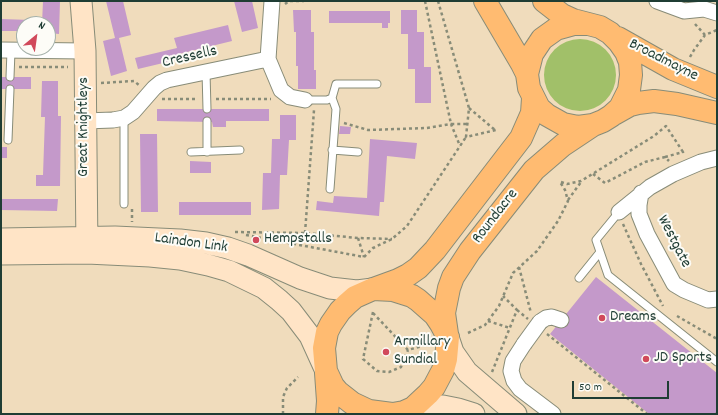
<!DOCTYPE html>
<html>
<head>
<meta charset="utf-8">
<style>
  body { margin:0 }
  #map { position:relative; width:718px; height:415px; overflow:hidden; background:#f0dcbc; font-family:Dekko,sans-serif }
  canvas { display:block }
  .frame { position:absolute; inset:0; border:2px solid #1f3d34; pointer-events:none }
  .north { position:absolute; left:16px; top:16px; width:40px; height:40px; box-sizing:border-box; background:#fdfcf7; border:1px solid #a4b0a9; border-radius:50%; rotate:29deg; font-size:11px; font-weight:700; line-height:16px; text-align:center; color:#1f3d34 }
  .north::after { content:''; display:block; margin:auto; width:14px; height:18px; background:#d1495b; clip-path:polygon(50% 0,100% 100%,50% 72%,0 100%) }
  .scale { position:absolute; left:572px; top:381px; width:97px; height:18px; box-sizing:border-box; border:2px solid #1f3d34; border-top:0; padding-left:5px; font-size:12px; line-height:14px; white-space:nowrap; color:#1f3d34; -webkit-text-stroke:3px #fdfcf7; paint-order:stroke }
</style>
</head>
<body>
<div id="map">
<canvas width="718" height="415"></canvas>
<div class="frame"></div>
<div class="north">N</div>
<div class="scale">50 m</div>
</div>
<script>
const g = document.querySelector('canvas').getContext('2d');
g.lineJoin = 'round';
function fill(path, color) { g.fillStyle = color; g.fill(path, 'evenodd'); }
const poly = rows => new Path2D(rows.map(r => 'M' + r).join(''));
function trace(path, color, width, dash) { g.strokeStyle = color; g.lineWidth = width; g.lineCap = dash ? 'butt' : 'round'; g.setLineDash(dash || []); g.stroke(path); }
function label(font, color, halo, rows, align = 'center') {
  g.font = font + ' Dekko,sans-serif'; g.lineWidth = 4; g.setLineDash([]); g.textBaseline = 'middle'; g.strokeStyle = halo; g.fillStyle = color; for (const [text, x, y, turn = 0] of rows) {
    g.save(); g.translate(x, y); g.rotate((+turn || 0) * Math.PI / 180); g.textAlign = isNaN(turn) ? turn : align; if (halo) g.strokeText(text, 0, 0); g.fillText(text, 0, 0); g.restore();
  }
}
const green = poly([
  '544 75a36 36 0 1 1 72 0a36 36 0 1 1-72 0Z'
]);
const building = poly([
  [43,1,60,1,59,34,48,33,48,24,42,24],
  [106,1,123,1,131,35,119,38,127,71,111,76,103,41,115,38],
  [234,1,252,1,258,28,242,32],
  [293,10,311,10,311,32,314,32,314,70,316,70,316,89,298,89,298,66,296,66,296,32,294,32],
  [401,10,417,10,417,32,424,32,424,67,431,67,431,103,415,103,415,69,408,69,408,34,401,34],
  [329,11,390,11,390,23,388,23,388,28,382,28,382,23,329,23],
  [1,19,31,20,31,24,24,24,24,31,1,31],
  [228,25,232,41,179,54,180,59,138,69,135,58,177,48,174,38],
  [1,77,31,77,31,89,1,89],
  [42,81,58,81,58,116,61,116,60,186,36,186,36,175,43,175,45,117,41,117],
  [157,109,269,109,269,121,226,121,226,127,213,127,212,122,157,121],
  [280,115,296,115,296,140,289,140,287,175,280,175,279,209,262,210,263,173,271,173,272,139,280,139],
  [340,126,351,127,350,134,339,134],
  [140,134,157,134,158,212,141,212],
  [370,139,417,143,415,159,387,156,384,202,380,202,379,216,316,210,317,201,333,203,334,196,367,198],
  [1,147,7,147,7,158,1,158],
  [190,161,211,162,211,173,190,173],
  [1,199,58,199,57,211,1,210],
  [179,202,251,202,251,215,179,215],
  [596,277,717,373,717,414,649,414,550,334]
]);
const path = poly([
  [425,1,451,124,467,124],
  [438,1,469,108,466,137,496,130],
  [285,4,289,1,304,1],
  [695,24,705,35],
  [690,57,694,50,705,35,717,30],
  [19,67,68,67],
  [101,83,134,81,140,86],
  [162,99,197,99],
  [216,99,271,99],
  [469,108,495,130],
  [344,123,368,130,427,128,451,124,460,146],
  [665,157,683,152,683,153],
  [593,174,605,183,645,162,665,157,669,161],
  [561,182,567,184,581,181,654,136,666,126,683,152],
  [568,200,581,182],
  [132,209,132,222],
  [623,224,641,264,663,306],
  [235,232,305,233,358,238,392,239],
  [305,233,314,110],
  [246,235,364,257],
  [358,238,364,257],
  [364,257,373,248,392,239,407,226,466,137],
  [519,267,531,313],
  [517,310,528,319],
  [373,312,363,359,377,371,389,372,401,367,408,350],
  [373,313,408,350,422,346],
  [677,316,717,339],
  [488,321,510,328],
  [468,333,485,325,499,306,513,273,537,251,558,221,568,201,565,190,560,182],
  [547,334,647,414],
  [492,372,517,310,503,296],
  [283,414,283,397,287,388,298,377],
  [716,414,717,413]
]);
const lane = poly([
  [206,72,207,109],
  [10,77,11,51],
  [305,100,327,100,332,98,336,84,377,84],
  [124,118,124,204],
  [207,121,207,152],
  [8,140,10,89],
  [332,150,358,152],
  [191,152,240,150],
  [330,189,336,109,332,98],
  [619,212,596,240,608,275,717,362],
  [579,278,600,252]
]);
const street = poly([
  [657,1,684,11,704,9,717,13],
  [1,50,85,51],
  [268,59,281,90,290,97,305,100],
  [85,121,113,120,124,118,133,112,154,88,160,83,167,80,268,59,272,1],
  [641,193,639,205,639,214,647,234,674,284,684,290,708,300,717,299],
  [619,212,650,187,673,174,701,162,717,158],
  [540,322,546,318,552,317,561,320],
  [524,344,513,361,511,371,514,381,520,389,553,414]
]);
const secondary = poly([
  [81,1,85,51,87,251],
  [1,239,115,237,180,240,206,243,228,248,248,255,300,278,330,288,357,291,373,289],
  [1,254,87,253,150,256,180,259,208,265,229,271,264,288,279,300,291,311,310,336,325,369],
  [448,337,453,352,467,372,516,414],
  [404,412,430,406,443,406,458,409,474,414]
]);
const primary = poly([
  [485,1,522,64,527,74,529,88,539,108,547,115,563,124,578,127,593,125,603,121,611,116,620,108,629,90,631,75,630,62,626,52,619,42,610,33,600,27,573,20,562,15,544,1],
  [618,38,673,69,717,87],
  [527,74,532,54,542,39,556,29,574,24,584,24],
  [614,114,630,105,638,103,654,101,677,104,717,113],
  [376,288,398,280,408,275,418,268,435,250,521,138,532,113,533,98],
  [447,334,444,313,449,288,453,277,470,251,534,170,563,145,593,125],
  [326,373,328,401,327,414],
  [392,414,369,411,352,403,338,392,333,386,326,371,324,348,327,332,331,324,340,311,347,304,355,297,373,289,393,290,412,296,418,300,435,315,441,324,448,337,446,359,443,370,434,387,428,394,413,408,404,412,393,414]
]);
const streetBridge = poly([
  [524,344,540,322]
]);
const markers = [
  [256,240,4,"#d1495b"],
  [602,318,4,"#d1495b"],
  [386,352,4,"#d1495b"],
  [646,359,4,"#d1495b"]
];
const streetNames = [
  ["Cressells",190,58,-13],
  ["Broadmayne",663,61,27],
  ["Great Knightleys",85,127,-90],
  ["Roundacre",496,217,-52],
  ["Westgate",673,242,63],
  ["Laindon Link",191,244,8]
];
const poiNames = [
  ["Hempstalls",264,240],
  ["Dreams",610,318],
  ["Armillary",394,343],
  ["Sundial",394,361],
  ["JD Sports",654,359]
];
fill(green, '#a1c069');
fill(building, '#c499ca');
trace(lane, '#888c78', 9);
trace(street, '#888c78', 17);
trace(secondary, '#888c78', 23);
trace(primary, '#888c78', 24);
trace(path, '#888c78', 2.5, [3, 3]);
trace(lane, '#fff', 7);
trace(street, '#fff', 15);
trace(secondary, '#ffe4c6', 21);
trace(primary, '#ffbb71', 22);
trace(streetBridge, '#888c78', 17, []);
trace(streetBridge, '#fff', 15);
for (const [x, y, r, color] of markers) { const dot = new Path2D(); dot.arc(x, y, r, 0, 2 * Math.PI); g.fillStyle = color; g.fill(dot); trace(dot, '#fdfcf7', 1.5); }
label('16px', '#1f3d34', '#fdfcf7', streetNames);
label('16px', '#1f3d34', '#fdfcf7', poiNames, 'left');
</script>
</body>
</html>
